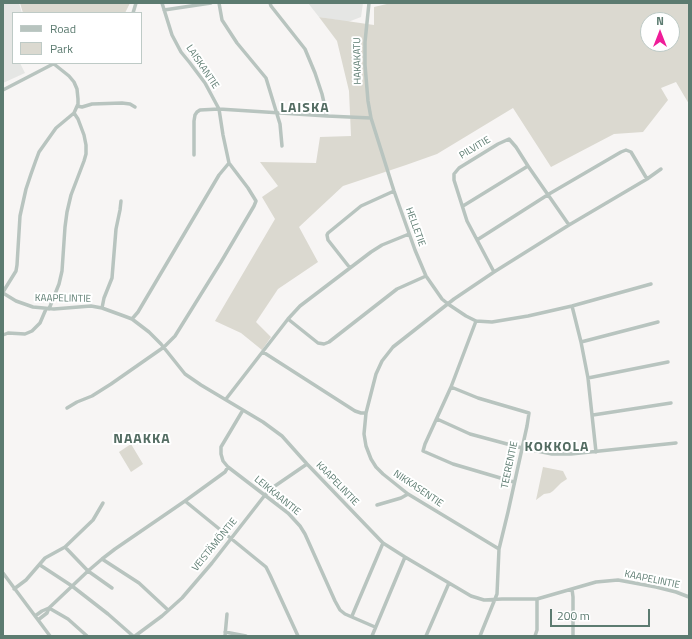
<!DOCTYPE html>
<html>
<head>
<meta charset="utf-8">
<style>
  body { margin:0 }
  #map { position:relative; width:692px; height:639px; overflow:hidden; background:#f7f5f4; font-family:"Titillium Web",sans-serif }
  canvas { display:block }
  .frame { position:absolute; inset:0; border:4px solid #5c7b70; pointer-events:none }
  .legend { position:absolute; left:12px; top:12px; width:130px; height:52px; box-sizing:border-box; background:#fff; border:1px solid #becac6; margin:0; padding:5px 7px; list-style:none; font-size:12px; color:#5c7b70 }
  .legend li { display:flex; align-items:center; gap:8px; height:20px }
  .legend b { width:20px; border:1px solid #becac6 }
  .north { position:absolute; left:640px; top:12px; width:40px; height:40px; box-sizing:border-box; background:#fff; border:1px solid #becac6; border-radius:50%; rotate:0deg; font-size:11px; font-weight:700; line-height:16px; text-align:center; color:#5c7b70 }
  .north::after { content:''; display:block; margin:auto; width:14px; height:18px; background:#ef1d99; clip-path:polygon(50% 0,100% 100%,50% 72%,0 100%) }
  .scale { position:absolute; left:550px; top:609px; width:100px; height:18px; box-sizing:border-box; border:2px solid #5c7b70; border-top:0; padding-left:5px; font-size:12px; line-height:14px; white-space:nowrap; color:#5c7b70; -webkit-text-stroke:3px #fff; paint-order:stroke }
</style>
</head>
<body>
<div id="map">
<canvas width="692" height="639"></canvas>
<div class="frame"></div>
<ul class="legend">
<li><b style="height:5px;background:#b8c4bf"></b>Road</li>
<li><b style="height:11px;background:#dbd9d0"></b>Park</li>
</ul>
<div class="north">N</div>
<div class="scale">200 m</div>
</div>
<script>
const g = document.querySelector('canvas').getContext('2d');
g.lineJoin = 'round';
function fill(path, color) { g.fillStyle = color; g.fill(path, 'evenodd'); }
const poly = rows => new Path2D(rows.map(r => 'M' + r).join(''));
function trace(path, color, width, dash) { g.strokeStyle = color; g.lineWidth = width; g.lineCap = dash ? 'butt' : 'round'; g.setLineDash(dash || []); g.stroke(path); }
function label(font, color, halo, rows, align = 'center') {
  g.font = font + ' "Titillium Web",sans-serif'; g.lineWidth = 4; g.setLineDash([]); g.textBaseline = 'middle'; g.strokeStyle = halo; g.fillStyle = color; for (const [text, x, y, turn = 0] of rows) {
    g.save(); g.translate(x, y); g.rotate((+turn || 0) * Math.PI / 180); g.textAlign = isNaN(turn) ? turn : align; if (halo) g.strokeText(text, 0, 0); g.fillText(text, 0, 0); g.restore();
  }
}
const built = poly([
  [3,3,19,3,22,13,13,13,13,63,20,63,25,73,3,83],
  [308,3,363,3,361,17,348,22,319,17]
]);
const green = poly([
  [20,3,130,3,125,13,23,13],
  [391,3,689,3,689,104,676,82,661,88,668,100,643,132,614,134,551,167,513,108,437,154,406,165,343,186,299,227,318,262,278,289,256,322,271,337,262,350,241,333,215,321,275,219,262,197,278,186,260,162,316,163,320,137,351,136,349,91,337,41,319,17,374,25,374,7],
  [648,20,672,20,672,44,648,44],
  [131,444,143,464,131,472,119,452],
  [543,467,563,471,567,479,561,483,553,491,550,493,544,494,536,500]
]);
const minor = poly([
  [219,3,222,20,237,43,266,78,280,124,282,146],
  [270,3,271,6,305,49,315,73,322,94,327,116],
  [369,3,365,42,365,65,368,101,371,118,394,191,415,250,426,276,442,299,448,304,466,316,476,321,492,322,528,316,572,306,651,284],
  [164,10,211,3],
  [133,13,136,3],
  [3,90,55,63],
  [77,106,82,107,92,104,122,103,130,104,135,107],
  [194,155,194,121,195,115,197,112,200,110,219,109,327,116,371,118],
  [463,206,528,166],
  [477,240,549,194,621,152,626,150,631,152,647,179],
  [350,268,328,240,327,235,328,233,361,206,394,191],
  [494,272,467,221,454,180,454,174,459,168,498,144,509,139,516,147,528,166,569,225],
  [3,292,16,271,17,265,20,216,26,189,31,174,36,160,39,152,56,128,74,113,78,104,78,99,77,89,74,82,69,76,54,64],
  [3,293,16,301,33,307,54,309,91,306,102,308,124,316,132,319,149,332,161,344,185,374,201,385,263,422,282,436,307,464,383,543,405,557,471,596,484,600,502,599,537,599,596,582,618,580,656,587,676,592,689,597],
  [572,306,581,342,588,378,596,452],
  [102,308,104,298,112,278,116,229,120,210,121,201],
  [49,309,59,284,62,271,65,227,67,212,71,195,84,161,86,154,86,145,84,135,78,119,74,113],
  [132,319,138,312,219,175,229,163],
  [288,319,318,343,324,344,329,342,397,289,426,276],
  [476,321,451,387,425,444,423,451,453,464,514,482],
  [3,335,8,333,25,334,32,331,40,323,46,309],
  [581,342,658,322],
  [263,352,355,411,361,413,366,413],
  [588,378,668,362],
  [451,387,478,398,529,413,527,426,508,512,499,549,497,594,480,636],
  [226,399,288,319,300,306,371,252,382,245,409,234],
  [67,408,77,402,92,396,111,384,164,347,175,336,221,262,254,206,256,201,248,188,229,163,223,135,219,109,205,83,190,63,181,52,172,35,162,3],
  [243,410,221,447,221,454,223,461,228,467,288,513,300,526,305,534,335,601,340,610,345,614,375,627],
  [593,415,671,403],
  [437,419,470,434,522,448,552,454,571,454,676,443],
  [185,501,266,567,270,575,298,636],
  [377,505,401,498,408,494],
  [65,547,88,571,112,588],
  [499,549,408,494,383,474,376,467,371,459,366,446,364,434,366,413,376,374,382,361,393,347,454,299,494,272,569,225,647,179,661,169],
  [102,559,139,583,168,610],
  [40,565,72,586,108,614,133,636],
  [3,573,50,636],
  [14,589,26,580,45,558,65,547,93,520,103,503],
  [572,589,573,597,573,636],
  [49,608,68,619,87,636],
  [35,616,42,611,49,608,88,571,102,559,115,549,185,501,225,472,228,467],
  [352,616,383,543],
  [38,620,47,613,49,608],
  [225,632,246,636],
  [135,636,162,616,182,598,212,563,265,495,272,488,307,464],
  [225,636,227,614],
  [372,636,405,557],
  [426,636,449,583],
  [535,636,537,630,537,599]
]);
const streetNames = [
  ["HAKAKATU",358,61,-91],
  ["LAISKANTIE",202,67,56],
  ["PILVITIE",475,148,-31],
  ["HELLETIE",415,227,70],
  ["KAAPELINTIE",63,299,1],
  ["TEERENTIE",510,465,-78],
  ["KAAPELINTIE",337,484,46],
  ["NIKKASENTIE",418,489,34],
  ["LEIKKAANTIE",277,496,39],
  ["VEISTÄMÖNTIE",215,545,-51],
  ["KAAPELINTIE",652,580,12]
];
const districtNames = [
  ["LAISKA",305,109],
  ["NAAKKA",142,440],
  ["KOKKOLA",557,448]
];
fill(built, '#e5e6e4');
fill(green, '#dbd9d0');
trace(minor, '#b8c4bf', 3.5);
label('10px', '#5c7b70', '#fff', streetNames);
g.letterSpacing = '1px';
label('bold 14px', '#536c62', '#fff', districtNames);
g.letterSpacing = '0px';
</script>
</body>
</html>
